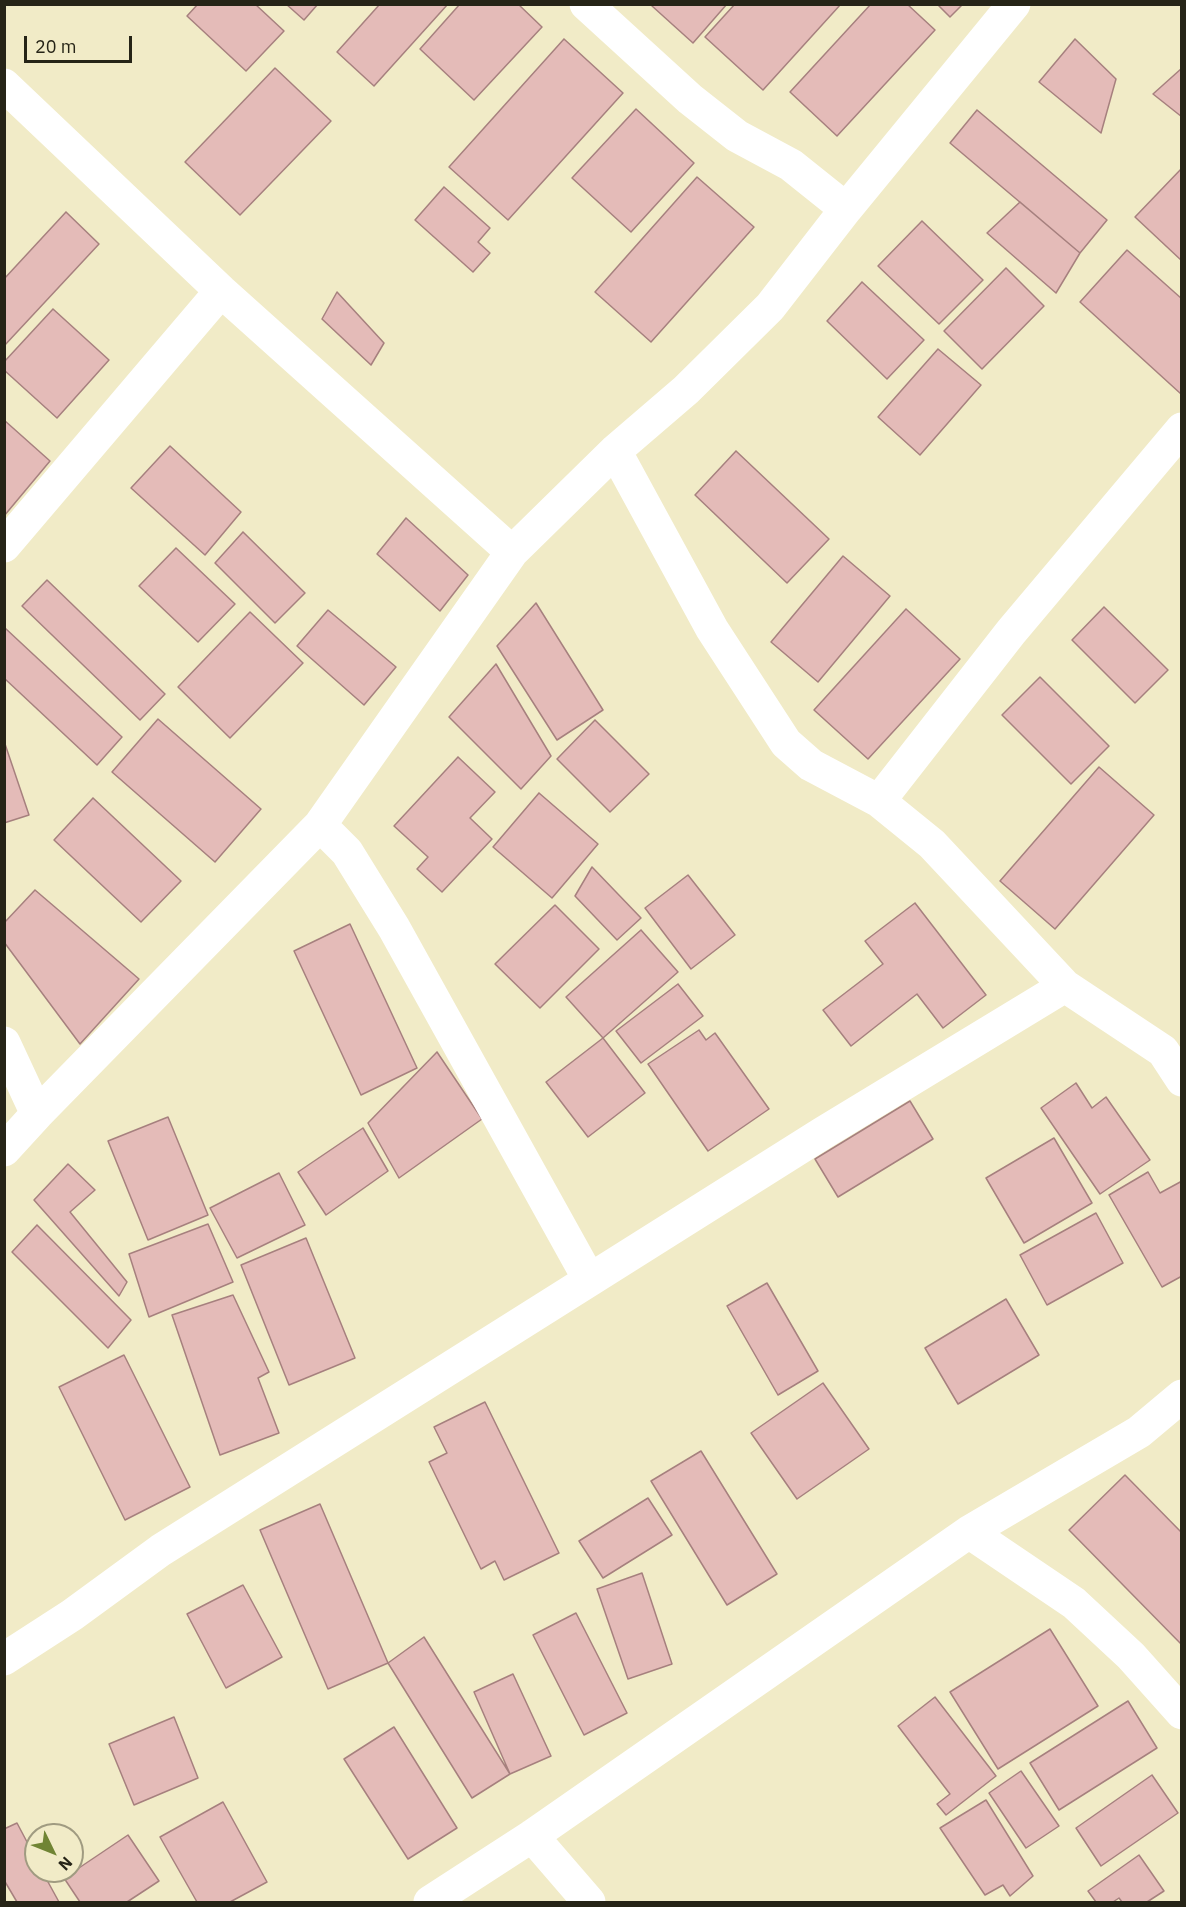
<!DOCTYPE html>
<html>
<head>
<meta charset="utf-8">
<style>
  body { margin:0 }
  #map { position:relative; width:1186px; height:1907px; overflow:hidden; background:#f1ebc7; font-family:"IBM Plex Sans",sans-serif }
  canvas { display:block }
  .frame { position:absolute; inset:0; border:6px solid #262417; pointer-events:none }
  .north { position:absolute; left:24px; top:1823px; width:60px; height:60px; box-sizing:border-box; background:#f1ebc7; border:2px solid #a09b81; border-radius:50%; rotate:133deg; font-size:16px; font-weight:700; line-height:24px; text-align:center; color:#262417 }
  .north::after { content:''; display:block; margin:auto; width:21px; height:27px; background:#708434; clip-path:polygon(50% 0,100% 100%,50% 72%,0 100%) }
  .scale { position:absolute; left:24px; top:36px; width:108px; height:27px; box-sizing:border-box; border:3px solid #262417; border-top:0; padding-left:8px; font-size:18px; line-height:21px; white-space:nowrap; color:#262417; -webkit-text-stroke:4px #f1ebc7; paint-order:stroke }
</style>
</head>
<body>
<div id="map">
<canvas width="1186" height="1907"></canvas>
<div class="frame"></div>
<div class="north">N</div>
<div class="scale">20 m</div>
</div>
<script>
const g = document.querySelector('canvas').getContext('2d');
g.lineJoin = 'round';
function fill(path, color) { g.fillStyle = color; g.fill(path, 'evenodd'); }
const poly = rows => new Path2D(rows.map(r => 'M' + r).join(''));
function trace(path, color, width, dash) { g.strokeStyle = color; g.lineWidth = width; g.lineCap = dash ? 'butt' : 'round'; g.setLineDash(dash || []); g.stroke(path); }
const building = poly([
  [198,4,255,4,284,31,246,71,187,16,198,4],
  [286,4,318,4,304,20,286,4],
  [380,4,448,4,374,86,337,52,380,4],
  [460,4,518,4,542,27,474,100,420,49,460,4],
  [654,4,727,4,693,43,652,6,654,4],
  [735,4,841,4,763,90,705,37,735,4],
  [871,4,907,4,935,30,837,136,790,92,871,4],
  [937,4,963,4,950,17,937,4],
  [564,39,623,93,508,220,449,167,564,39],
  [1075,39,1116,79,1101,133,1039,82,1075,39],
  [275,68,331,121,240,215,185,162,275,68],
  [1182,68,1182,117,1153,94,1182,68],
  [636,109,694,163,631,232,572,178,636,109],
  [977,110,1107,220,1080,253,950,143,977,110],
  [1182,168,1182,261,1135,217,1182,168],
  [697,177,754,227,651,342,595,292,697,177],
  [444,187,490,228,478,242,490,253,473,272,415,220,444,187],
  [1020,202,1080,253,1056,293,987,233,1020,202],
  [66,212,99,244,4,346,4,279,66,212],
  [922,221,983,280,939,324,878,266,922,221],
  [1127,250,1182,299,1181,394,1080,302,1127,250],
  [1006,268,1044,306,982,369,944,331,1006,268],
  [862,282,924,340,887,379,827,321,862,282],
  [337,292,384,343,371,365,322,319,337,292],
  [53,309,109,360,57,418,4,370,4,362,53,309],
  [938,349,981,385,920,455,878,417,938,349],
  [4,420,50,461,4,516,4,420],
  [170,446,241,512,205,555,131,488,170,446],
  [736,451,829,539,787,583,695,495,736,451],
  [406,518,468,575,440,611,377,554,406,518],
  [243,532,305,593,275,623,215,563,243,532],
  [176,548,235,604,198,642,139,586,176,548],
  [843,556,890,596,818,682,771,642,843,556],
  [47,580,165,694,140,720,22,606,47,580],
  [536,603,603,710,557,740,497,646,536,603],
  [1104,607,1168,670,1135,703,1072,640,1104,607],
  [906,609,960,659,868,759,814,710,906,609],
  [328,610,396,667,364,705,297,646,328,610],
  [250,612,303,663,230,738,178,687,250,612],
  [5,628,122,737,97,765,4,678,5,628],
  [496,664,551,756,521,789,449,717,496,664],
  [1040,677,1109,746,1071,784,1002,715,1040,677],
  [158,719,261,809,215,862,112,772,158,719],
  [595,720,649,774,610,812,557,759,595,720],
  [4,741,29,815,4,823,4,741],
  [458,757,495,792,470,818,492,839,442,892,417,869,428,857,394,826,458,757],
  [1099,767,1154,815,1055,929,1000,881,1099,767],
  [539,793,598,844,552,898,493,847,539,793],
  [93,798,181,881,141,922,54,840,93,798],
  [592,867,641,918,617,940,575,896,592,867],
  [688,875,735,935,691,969,645,908,688,875],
  [35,890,139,979,80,1044,4,942,4,923,35,890],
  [915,903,986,995,943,1028,917,994,851,1046,823,1010,883,964,865,941,915,903],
  [555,905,599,949,540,1008,495,964,555,905],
  [350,924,417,1068,361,1095,294,951,350,924],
  [641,930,678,972,603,1038,566,997,641,930],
  [678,984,703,1016,641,1063,616,1031,678,984],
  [699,1030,706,1040,715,1033,769,1109,708,1151,648,1064,699,1030],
  [603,1038,645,1093,588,1137,546,1082,603,1038],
  [437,1052,482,1119,399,1178,368,1123,437,1052],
  [1076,1083,1092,1108,1106,1097,1150,1160,1100,1194,1041,1108,1076,1083],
  [910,1101,933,1139,838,1197,815,1159,910,1101],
  [168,1117,208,1215,148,1240,108,1141,168,1117],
  [363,1128,388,1171,326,1215,298,1172,363,1128],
  [1054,1138,1092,1203,1024,1243,986,1178,1054,1138],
  [68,1164,95,1190,70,1212,127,1282,119,1296,34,1200,68,1164],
  [1148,1172,1160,1193,1182,1181,1182,1276,1162,1287,1109,1195,1148,1172],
  [279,1173,305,1225,237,1258,210,1208,279,1173],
  [1096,1213,1123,1263,1047,1305,1020,1255,1096,1213],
  [208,1224,233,1282,149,1317,129,1254,208,1224],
  [37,1225,131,1320,108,1348,12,1252,37,1225],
  [306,1238,355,1358,289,1385,241,1265,306,1238],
  [767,1283,818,1371,778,1395,727,1306,767,1283],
  [233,1295,269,1372,258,1378,279,1433,220,1455,172,1315,233,1295],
  [1006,1299,1039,1355,958,1404,925,1348,1006,1299],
  [124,1355,190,1487,125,1520,59,1387,124,1355],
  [823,1383,869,1449,797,1499,751,1433,823,1383],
  [485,1402,559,1553,504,1580,495,1561,481,1569,429,1462,447,1453,434,1427,485,1402],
  [701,1451,777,1574,727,1605,651,1481,701,1451],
  [1125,1475,1182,1533,1182,1645,1069,1530,1125,1475],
  [648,1498,672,1535,603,1578,579,1541,648,1498],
  [320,1504,388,1663,328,1689,260,1530,320,1504],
  [642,1573,672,1664,628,1679,597,1589,642,1573],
  [243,1585,282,1657,226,1688,187,1614,243,1585],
  [576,1613,627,1713,584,1735,533,1635,576,1613],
  [1050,1629,1098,1706,998,1769,950,1692,1050,1629],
  [424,1637,510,1774,472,1798,388,1663,424,1637],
  [513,1674,551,1756,510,1774,474,1692,513,1674],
  [935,1697,996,1776,946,1815,937,1804,950,1794,898,1726,935,1697],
  [1128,1701,1157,1748,1059,1810,1030,1763,1128,1701],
  [174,1717,198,1778,134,1805,109,1744,174,1717],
  [394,1727,457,1828,408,1859,344,1759,394,1727],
  [1021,1771,1059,1826,1026,1848,989,1793,1021,1771],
  [1152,1775,1178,1813,1101,1866,1076,1828,1152,1775],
  [986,1800,1033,1876,1010,1896,1003,1885,985,1895,940,1828,986,1800],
  [223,1802,267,1882,230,1902,197,1902,160,1837,223,1802],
  [17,1823,36,1859,36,1871,42,1871,59,1902,17,1902,4,1880,4,1829,17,1823],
  [128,1835,159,1881,127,1902,80,1902,64,1878,128,1835],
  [1139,1855,1164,1891,1147,1902,1122,1902,1119,1898,1113,1902,1096,1902,1088,1891,1139,1855]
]);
const minor = poly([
  [586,4,690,99,737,136,791,165,846,209],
  [4,85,221,291,512,552],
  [615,451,712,629,786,743,811,765,879,801,932,844,1065,986,1163,1051,1182,1080],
  [4,546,221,291],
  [879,801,1011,632,1182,429],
  [320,825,347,852,394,928,589,1279],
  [4,1043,37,1114],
  [4,1150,37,1114,320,825,512,552,615,451,686,390,770,307,846,209,1014,4],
  [969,1532,1074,1603,1131,1656,1182,1713],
  [4,1659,72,1615,161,1550,823,1133,1065,986],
  [532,1836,589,1902],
  [430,1902,532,1836,969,1532,1139,1432,1182,1396]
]);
fill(building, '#e4bbb8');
trace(building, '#a6807e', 1.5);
trace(minor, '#fff', 33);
</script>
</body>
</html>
